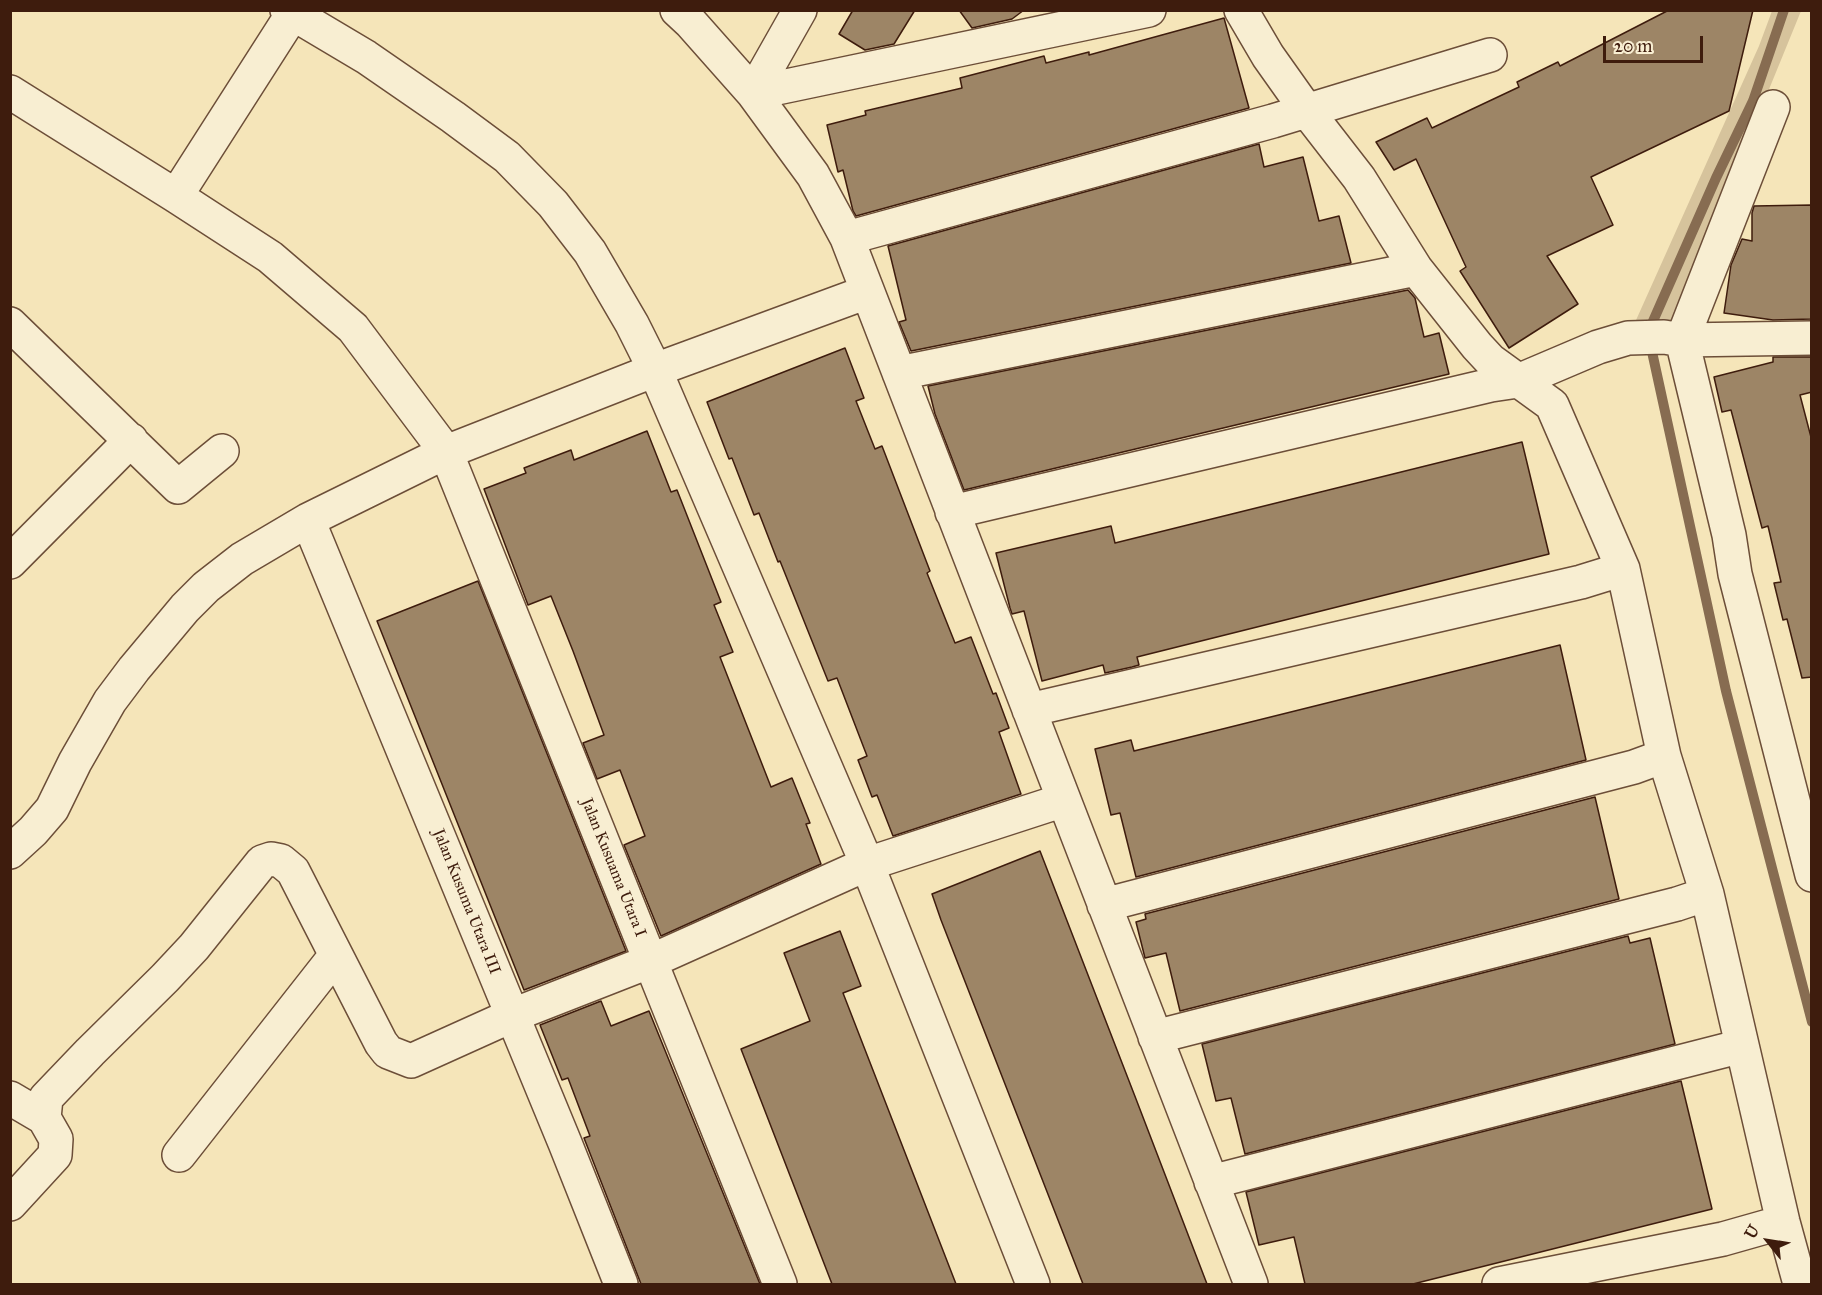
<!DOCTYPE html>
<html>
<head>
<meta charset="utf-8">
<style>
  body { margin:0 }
  #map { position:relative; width:1822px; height:1295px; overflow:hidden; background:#f5e5b9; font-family:"IM FELL Great Primer",serif }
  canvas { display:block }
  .frame { position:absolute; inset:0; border:12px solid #3e1c0d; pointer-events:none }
  .north { position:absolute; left:1738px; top:1211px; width:60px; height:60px; -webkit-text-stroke:4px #f8eed2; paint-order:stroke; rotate:300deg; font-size:16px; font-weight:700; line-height:24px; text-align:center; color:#3e1c0d }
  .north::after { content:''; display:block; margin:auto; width:21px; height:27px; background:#3e1c0d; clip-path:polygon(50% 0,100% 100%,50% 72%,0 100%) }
  .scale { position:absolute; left:1603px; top:36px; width:100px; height:27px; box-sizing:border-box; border:3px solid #3e1c0d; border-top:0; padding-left:8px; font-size:18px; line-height:21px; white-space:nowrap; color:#3e1c0d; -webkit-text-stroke:4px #f8eed2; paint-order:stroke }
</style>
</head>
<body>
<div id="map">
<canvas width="1822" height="1295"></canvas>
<div class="frame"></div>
<div class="north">U</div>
<div class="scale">20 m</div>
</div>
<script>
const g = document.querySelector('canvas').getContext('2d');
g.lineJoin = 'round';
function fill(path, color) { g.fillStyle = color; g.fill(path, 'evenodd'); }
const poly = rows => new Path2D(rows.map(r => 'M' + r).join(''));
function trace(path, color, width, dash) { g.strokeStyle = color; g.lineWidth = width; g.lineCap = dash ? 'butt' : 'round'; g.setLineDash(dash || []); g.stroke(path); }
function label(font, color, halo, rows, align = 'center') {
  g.font = font + ' "IM FELL Great Primer",serif'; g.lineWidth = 5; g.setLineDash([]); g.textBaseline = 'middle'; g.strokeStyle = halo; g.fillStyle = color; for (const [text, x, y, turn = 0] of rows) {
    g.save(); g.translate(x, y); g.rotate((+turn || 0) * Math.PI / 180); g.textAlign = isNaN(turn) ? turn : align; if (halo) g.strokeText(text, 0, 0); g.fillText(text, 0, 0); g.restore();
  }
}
const green = poly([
  [1772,11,1801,11,1687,290,1664,337,1628,338,1759,46]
]);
const stream = poly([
  [1784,10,1753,101,1716,178,1650,328,1649,338,1726,691,1812,1022]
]);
const building = poly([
  [853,10,915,10,894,44,865,50,839,34,853,10],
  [959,10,1024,10,1012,19,972,28,959,10],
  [1669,10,1753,10,1729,111,1591,177,1613,225,1547,256,1578,304,1509,348,1460,271,1466,267,1416,159,1394,170,1376,142,1427,118,1432,128,1519,87,1517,82,1558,62,1560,66,1669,10],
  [1224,18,1249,108,856,216,853,211,843,170,838,172,827,125,866,115,865,111,962,88,960,78,1044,56,1046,63,1089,52,1089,55,1224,18],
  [1259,144,1264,167,1303,157,1319,221,1339,216,1351,263,911,351,899,322,906,320,888,246,1259,144],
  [1812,205,1812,319,1773,320,1724,313,1731,265,1742,239,1752,241,1752,213,1754,206,1812,205],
  [1408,290,1415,298,1424,337,1439,333,1449,374,964,490,935,414,928,386,1408,290],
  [845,348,864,398,856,401,875,449,882,446,930,571,927,573,955,643,971,637,993,694,996,693,1009,728,999,732,1021,794,893,836,877,795,872,797,858,760,867,756,837,678,828,681,780,561,778,562,759,513,754,515,732,458,729,459,707,402,845,348],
  [1773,357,1812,357,1812,392,1800,395,1812,441,1812,677,1802,678,1787,619,1783,620,1774,583,1781,582,1768,526,1762,528,1731,410,1722,412,1714,377,1773,362,1773,357],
  [647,431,671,492,677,490,721,602,714,605,733,652,720,657,771,787,792,778,810,823,806,824,821,864,661,936,624,845,645,836,620,770,597,779,583,743,604,735,573,651,551,596,528,605,484,489,526,473,524,468,571,450,574,460,647,431],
  [1522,442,1549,554,1137,657,1139,665,1132,667,1105,673,1103,665,1042,681,1024,611,1012,614,1010,608,996,553,1111,526,1115,543,1522,442],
  [478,581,626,951,524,990,377,621,478,581],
  [1560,645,1586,760,1136,877,1120,813,1111,815,1095,749,1131,740,1134,751,1560,645],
  [1595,797,1619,899,1180,1011,1166,953,1145,958,1136,922,1146,919,1145,914,1595,797],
  [1040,851,1136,1099,1207,1284,1083,1284,941,920,932,894,1040,851],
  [840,931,861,986,843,993,956,1284,832,1284,741,1049,810,1021,784,953,840,931],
  [1628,936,1630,943,1650,938,1675,1044,1245,1154,1231,1098,1216,1101,1202,1044,1628,936],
  [601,1001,611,1026,649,1011,760,1284,641,1284,584,1138,590,1136,568,1078,562,1080,540,1025,601,1001],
  [1681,1081,1712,1209,1413,1284,1305,1284,1294,1237,1259,1245,1246,1192,1681,1081]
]);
const minor = poly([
  [287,10,366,57,453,117,507,157,553,204,590,252,632,324,655,370,867,864,1033,1284],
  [677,10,691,23,753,93,813,175,847,238,1251,1284],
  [1241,10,1268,56,1307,111,1359,178,1416,269,1477,346,1490,360,1552,405,1623,569,1664,756,1707,894,1783,1222,1800,1284],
  [10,92,176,196,270,257,353,328,446,452,780,1284],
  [753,93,1149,10],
  [753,93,800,10],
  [1773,107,1682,340,1729,535,1735,574,1812,875],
  [176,196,295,10],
  [847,238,1273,121,1490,55],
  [10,324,178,487,222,451],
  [899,373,1416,269],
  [952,512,1491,385,1518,381,1598,347,1628,338,1664,337,1682,340,1812,338],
  [308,520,565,1143,621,1284],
  [10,562,131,440],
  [1029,710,1581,582,1623,569],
  [10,852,33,831,52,809,75,762,110,701,134,669,185,608,206,587,242,559,308,520,446,452,655,370,867,292],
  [1104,905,1634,767,1664,756],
  [1155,1037,1677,904,1707,894],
  [10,1098,44,1118],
  [179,1155,336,955],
  [1211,1182,1742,1046],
  [10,1204,55,1155,56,1139,44,1118,46,1098,90,1052,165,978,194,947,262,862,271,859,281,861,293,871,381,1043,388,1052,411,1061,513,1015,651,961,867,864,1064,800],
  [1499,1284,1723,1239,1783,1222]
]);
const streetNames = [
  ["Jalan Kusuama Utara I",613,868,68],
  ["Jalan Kusuma Utara III",466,902,68]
];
fill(green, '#d6c39c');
trace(stream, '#876c51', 10);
fill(building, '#9d8566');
trace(building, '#3e1c0d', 1.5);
trace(minor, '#6c4e38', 36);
trace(minor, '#f8eed2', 33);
label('16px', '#3e1c0d', '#f8eed2', streetNames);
</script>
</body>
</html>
